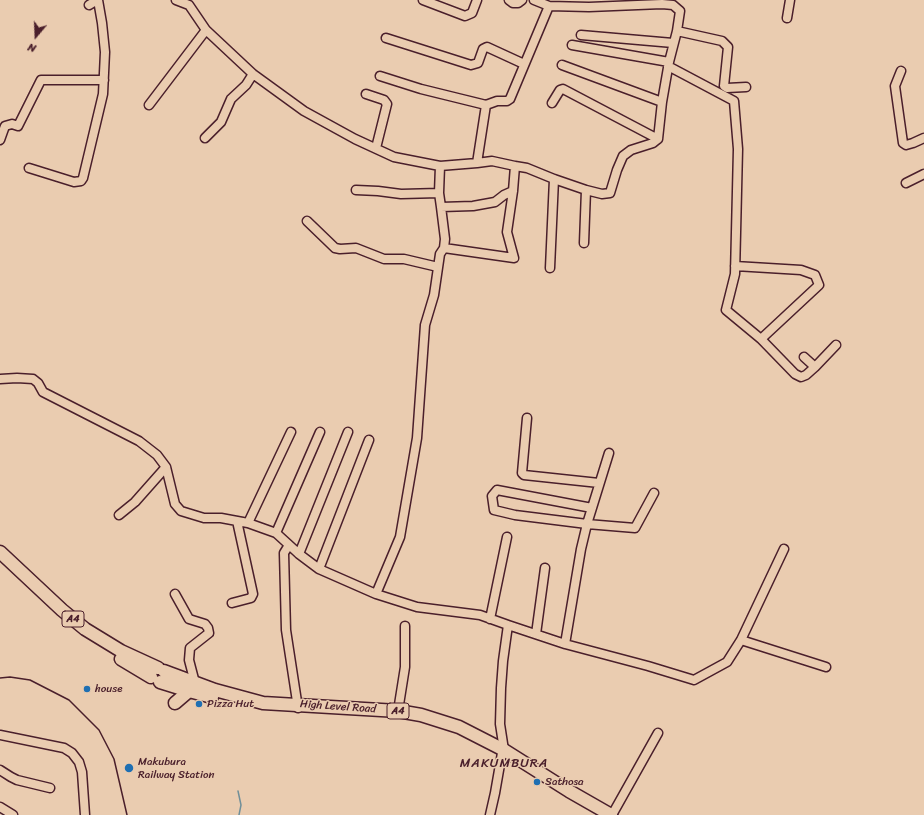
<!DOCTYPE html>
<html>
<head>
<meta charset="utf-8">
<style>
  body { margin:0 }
  #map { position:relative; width:924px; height:815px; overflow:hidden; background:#eaccb0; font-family:Sriracha,sans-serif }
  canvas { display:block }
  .north { position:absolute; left:16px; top:16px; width:40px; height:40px; -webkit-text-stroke:3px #eaccb0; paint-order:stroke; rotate:199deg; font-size:11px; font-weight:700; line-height:16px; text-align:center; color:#4a1f2b }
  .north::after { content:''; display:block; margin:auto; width:14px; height:18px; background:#4a1f2b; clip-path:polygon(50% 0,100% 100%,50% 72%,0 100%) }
</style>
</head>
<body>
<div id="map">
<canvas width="924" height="815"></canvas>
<div class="north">N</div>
</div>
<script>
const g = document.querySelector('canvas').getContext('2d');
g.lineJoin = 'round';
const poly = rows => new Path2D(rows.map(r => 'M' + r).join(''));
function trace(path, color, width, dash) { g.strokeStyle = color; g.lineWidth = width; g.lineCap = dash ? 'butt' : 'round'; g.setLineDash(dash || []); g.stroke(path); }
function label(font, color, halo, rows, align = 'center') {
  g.font = font + ' Sriracha,sans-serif'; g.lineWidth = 3; g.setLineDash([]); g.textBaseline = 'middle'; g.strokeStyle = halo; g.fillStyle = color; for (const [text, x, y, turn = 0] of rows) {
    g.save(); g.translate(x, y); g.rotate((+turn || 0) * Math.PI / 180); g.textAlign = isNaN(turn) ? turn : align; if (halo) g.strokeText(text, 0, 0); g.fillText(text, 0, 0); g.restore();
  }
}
const stream = poly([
  [238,791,241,805,239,815]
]);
const minor = poly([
  [176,0,189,5,206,30,253,74,304,111,355,139,394,157,440,166,477,163,492,161,515,166,513,191,507,232,514,258,444,248],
  [423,0,465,16,472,13,477,0],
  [509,0,513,3,518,3,522,0],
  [89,5,97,0],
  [787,18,790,0],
  [677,31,722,41,728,47,724,86,727,88,746,87],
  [581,35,673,43],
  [386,38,471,65,478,63,483,49,487,47,524,64],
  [572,45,669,62],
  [562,65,662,102],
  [668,66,734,101,738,149,735,274,726,310,761,339,795,374,801,377,806,375,815,367,836,345],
  [901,71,895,86,903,143,906,145,913,143,924,138],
  [380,76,421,89,486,105,477,163],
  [366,94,384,100,387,104,376,148],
  [552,103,560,90,563,89,658,139],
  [149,105,206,30],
  [486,105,497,101,507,101,510,99,549,6],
  [205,138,221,122,231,99,246,85,253,74],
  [0,140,5,126,12,124,18,126,41,80,104,80],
  [515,166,527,168,554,179,586,190,602,194,610,193,617,170,623,156,631,150,653,143,658,139,662,102,669,62,677,31,680,11,673,5,662,4,589,7,549,6,534,0],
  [29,168,74,182,81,181,83,178,103,94,105,52,102,23,98,0],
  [906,183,924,174],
  [356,190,378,191,401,194,439,193],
  [441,207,473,206,495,202,504,195,513,191],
  [307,221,335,248,340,249,356,248,384,259,404,259,438,267],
  [584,243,586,190],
  [735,266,801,270,815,275,819,285,761,339],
  [550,268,554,179],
  [804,357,815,367],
  [0,379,17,378,33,379,38,383,43,392,139,441,157,455,166,467,175,504,181,511,204,518,221,518,248,523,276,533,299,554,319,569,376,594,417,607,480,615,508,625,503,661,501,688,500,724,504,750,502,753,495,793,490,815],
  [527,418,522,473,524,475,599,483],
  [592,508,497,490,492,496,494,510,515,515,587,524,635,528,654,493],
  [119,515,135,502,166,467],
  [248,523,291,432],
  [276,533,320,432],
  [289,545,284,553,286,630,298,708],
  [299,554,348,432],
  [319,569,369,440],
  [175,594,189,619,205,624,208,628,209,633,190,648,189,660,195,683],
  [376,594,400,537,417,438,425,325,434,295,440,254,444,248,445,239,441,207,439,193,440,166],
  [232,603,251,598,253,594,237,521],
  [490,619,507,537],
  [508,625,565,644,581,549,587,524,609,453],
  [536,634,545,568],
  [741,640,826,667],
  [565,644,648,666,694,680,727,662,741,640,784,549],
  [398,711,405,667,405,626],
  [0,735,64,748,72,753,79,762,82,772,85,815],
  [0,770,11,777,17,780,50,788],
  [0,807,13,815],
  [612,815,658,733]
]);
const highway = poly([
  [0,552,62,610,85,629,121,651,158,668],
  [121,659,151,677],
  [164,671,215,690,263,703,398,711,421,715,459,727,504,750,569,791,611,815],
  [160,682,189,691,212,697],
  [175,703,189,691]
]);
const rail = poly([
  [0,678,10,677,30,680,69,700,99,730,114,759,127,815]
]);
const markers = [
  [87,689,4,"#1f6fb2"],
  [199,704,4,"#1f6fb2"],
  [129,768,5,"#1f6fb2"],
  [537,782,4,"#1f6fb2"]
];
const shields = [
  [73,619,22],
  [398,711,22]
];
const shieldNames = [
  ["A4",73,619],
  ["A4",398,711]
];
const poiNames = [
  ["house",95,689],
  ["Pizza Hut",207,704],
  ["Makubura",138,762],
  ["Railway Station",138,775],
  ["Sathosa",545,782]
];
const streetNames = [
  ["High Level Road",338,707,4]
];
const quarterNames = [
  ["MAKUMBURA",504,764]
];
trace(stream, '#708f99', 1.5);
trace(minor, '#4a1f2b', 11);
trace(highway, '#4a1f2b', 15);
trace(minor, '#eaccb0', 8);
trace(highway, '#eaccb0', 12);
trace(rail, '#4a1f2b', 1.5);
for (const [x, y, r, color] of markers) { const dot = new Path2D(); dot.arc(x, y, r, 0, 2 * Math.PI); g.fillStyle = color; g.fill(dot); trace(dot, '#eaccb0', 1.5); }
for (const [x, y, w] of shields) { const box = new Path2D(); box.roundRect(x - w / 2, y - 8, w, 16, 3); g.fillStyle = '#eaccb0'; g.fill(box); trace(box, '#4a1f2b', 1); }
label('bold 10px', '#4a1f2b', null, shieldNames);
label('11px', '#4a1f2b', '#eaccb0', poiNames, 'left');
label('11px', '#4a1f2b', '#eaccb0', streetNames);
g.letterSpacing = '1px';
label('13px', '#4a1f2b', '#eaccb0', quarterNames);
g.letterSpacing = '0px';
</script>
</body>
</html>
